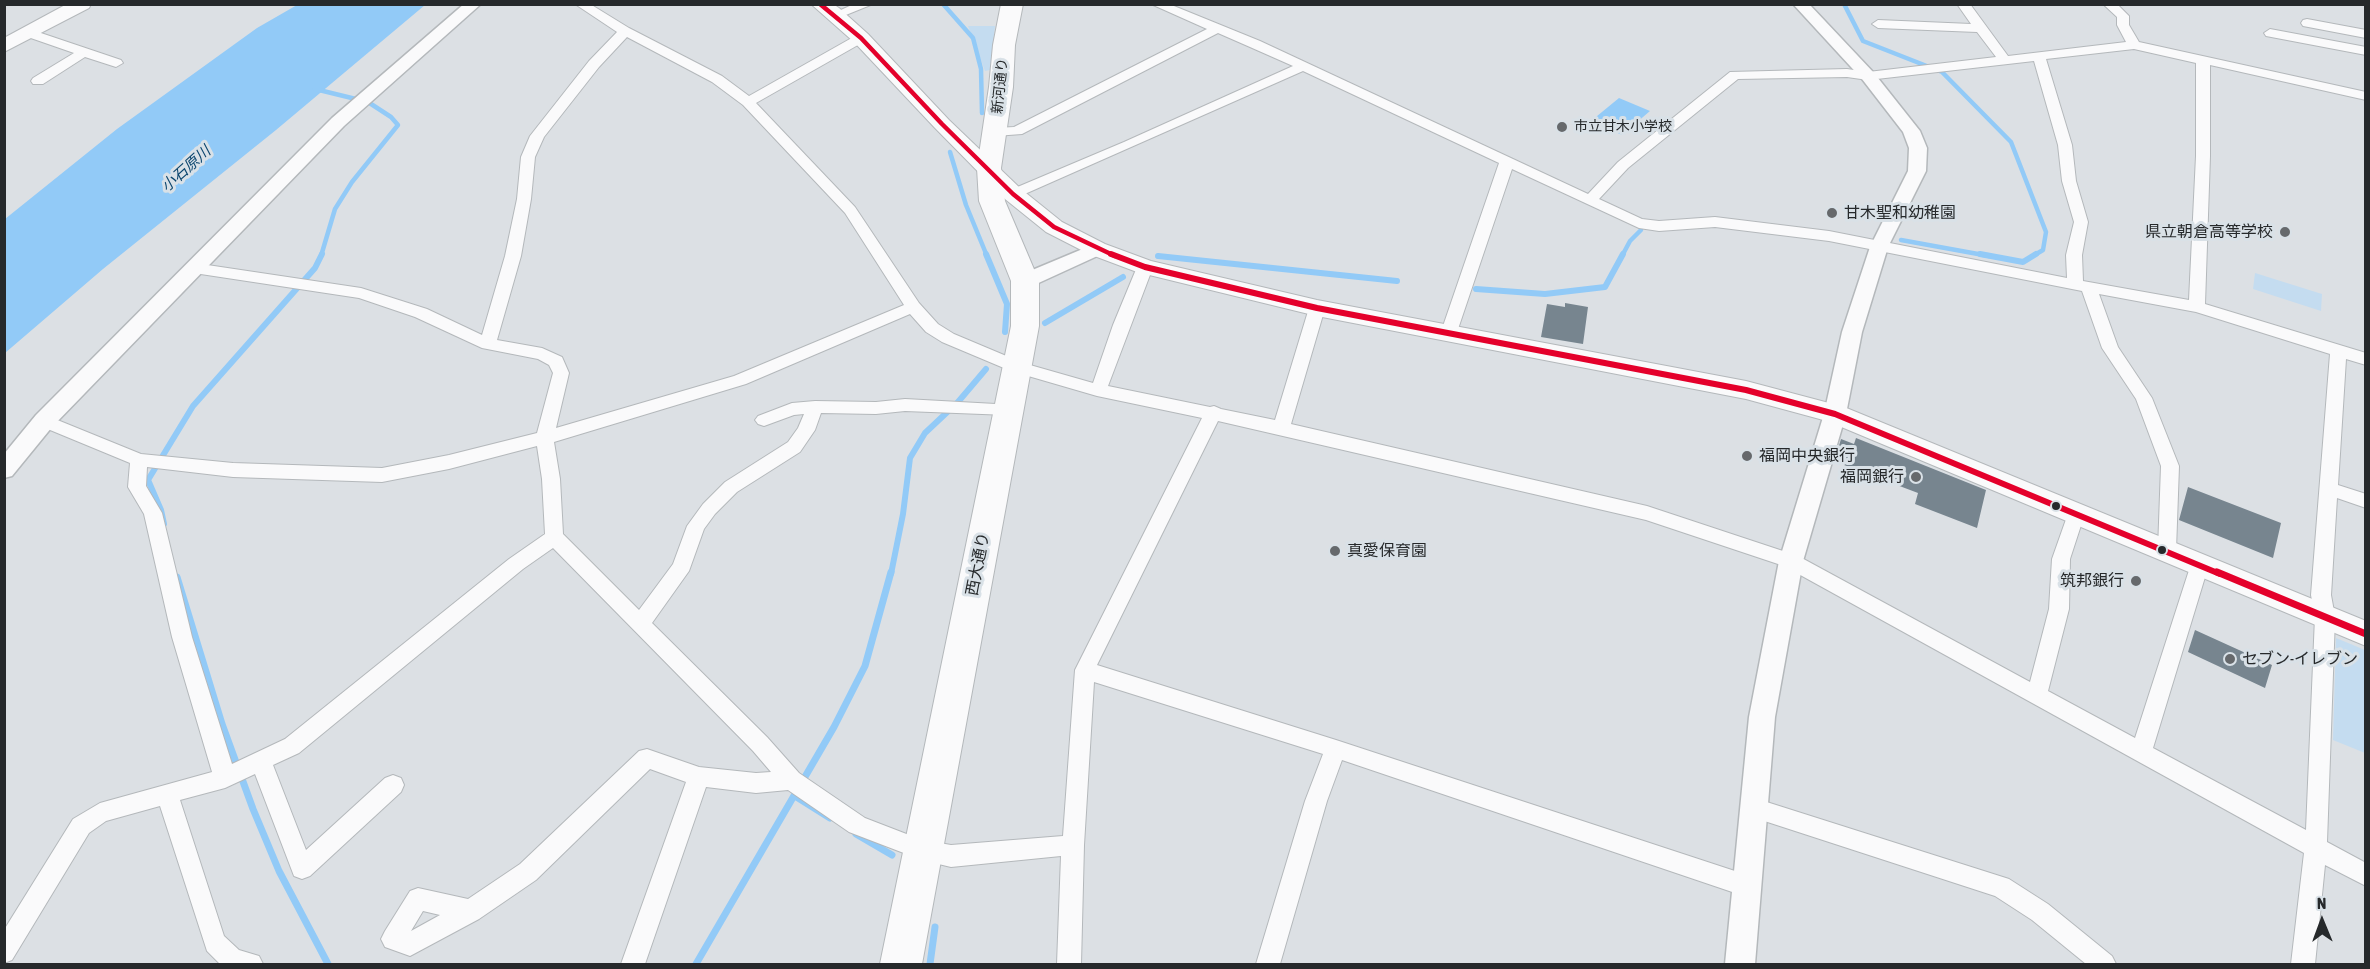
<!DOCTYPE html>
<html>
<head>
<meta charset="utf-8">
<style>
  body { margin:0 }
  #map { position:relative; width:2370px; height:969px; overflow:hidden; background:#dce0e4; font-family:"Asap Condensed",sans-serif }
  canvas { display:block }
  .frame { position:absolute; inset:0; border:6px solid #26292b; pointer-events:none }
  .north { position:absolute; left:2292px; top:891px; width:60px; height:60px; -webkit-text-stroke:4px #d9e1e7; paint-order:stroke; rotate:359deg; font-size:16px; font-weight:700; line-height:24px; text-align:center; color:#26292b }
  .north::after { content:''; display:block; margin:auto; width:21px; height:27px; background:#26292b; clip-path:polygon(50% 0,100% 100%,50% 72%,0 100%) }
</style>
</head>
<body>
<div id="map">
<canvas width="2370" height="969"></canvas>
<div class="frame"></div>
<div class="north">N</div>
</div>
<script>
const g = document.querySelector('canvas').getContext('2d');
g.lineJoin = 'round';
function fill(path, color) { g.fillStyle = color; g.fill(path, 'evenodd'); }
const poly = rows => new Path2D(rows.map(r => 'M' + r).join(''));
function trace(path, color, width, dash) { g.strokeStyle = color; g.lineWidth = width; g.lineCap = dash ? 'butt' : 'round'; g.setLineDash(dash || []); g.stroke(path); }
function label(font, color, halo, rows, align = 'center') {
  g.font = font + ' "Asap Condensed","Noto Sans JP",sans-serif'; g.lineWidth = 6; g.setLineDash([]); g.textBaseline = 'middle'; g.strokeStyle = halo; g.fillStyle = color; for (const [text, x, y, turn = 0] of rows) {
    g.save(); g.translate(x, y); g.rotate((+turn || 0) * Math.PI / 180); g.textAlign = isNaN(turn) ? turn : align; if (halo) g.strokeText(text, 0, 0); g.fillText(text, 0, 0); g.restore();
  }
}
const green = poly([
  [968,26,995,26,990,70,985,71],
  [2255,273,2322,294,2321,311,2253,289],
  [2336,638,2365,650,2365,753,2333,740]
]);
const water = poly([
  [297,5,425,5,276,130,103,269,5,353,5,219,117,129,257,28],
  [1619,98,1650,111,1622,135,1591,121]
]);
const streamFar2 = poly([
  [943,4,973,38,981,69,982,113],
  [1844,4,1863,41,1942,72,2011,142,2046,232,2043,250,2033,256],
  [315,89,368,102,391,117,398,125,352,182,335,209,321,256],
  [950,152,966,205,987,256],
  [1901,240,1989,256],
  [1622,256,1630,241,1641,230]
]);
const streamFar1 = poly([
  [986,254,1007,304,1005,332],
  [1980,254,2023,262,2036,254],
  [1158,256,1397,281],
  [1476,289,1545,294,1605,287,1623,254],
  [1045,323,1123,277],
  [164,524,161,510,148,480,193,406,315,268,322,254],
  [891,574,903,514,910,458,925,433,958,402,986,369]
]);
const stream = poly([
  [177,577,222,724,253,809,279,871,328,964],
  [795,796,830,818],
  [856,834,892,855],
  [696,964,834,727,865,666,891,572],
  [930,964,935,927]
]);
const building = poly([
  [1565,303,1588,307,1583,344,1541,337,1547,304,1565,307],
  [1856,438,1986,490,1977,528,1915,504,1918,493,1844,465,1846,460,1836,456,1841,439,1854,444],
  [2188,487,2281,523,2273,558,2179,520],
  [2195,630,2272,665,2265,688,2188,652]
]);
const minor = poly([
  [575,4,590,4,629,28,722,76,749,96,857,35,865,35,867,38,865,41,756,103,855,207,919,303,938,324,954,334,1023,363,1093,383,1113,325,1137,267,1145,262,1153,267,1108,386,1210,407,1214,406,1221,409,1275,420,1309,308,1311,304,1323,304,1325,308,1291,424,1647,506,1798,556,2030,682,2049,609,2052,559,2070,508,2076,506,2082,508,2085,513,2070,559,2069,609,2048,691,2135,738,2191,564,2193,559,2200,556,2207,559,2209,564,2153,748,2306,830,2315,617,2311,595,2330,354,2196,312,2099,294,2118,347,2152,398,2179,466,2176,550,2174,555,2167,557,2160,555,2158,550,2161,466,2136,399,2102,348,2082,291,1829,241,1715,227,1659,231,1639,228,1512,169,1457,332,1455,336,1449,337,1443,336,1441,332,1499,163,1303,71,1018,197,1013,198,1006,194,1008,191,1124,142,1293,66,1250,47,1218,33,1022,134,995,136,988,132,995,128,1014,127,1207,29,1151,4,1169,4,1260,41,1588,194,1618,162,1730,72,1847,69,1868,72,1996,57,1977,32,1878,28,1872,24,1878,20,1971,24,1957,4,1970,4,2008,56,2126,42,2117,25,2117,17,2103,4,2117,4,2129,16,2129,25,2139,42,2366,92,2366,100,2210,65,2210,156,2205,304,2366,353,2366,365,2346,359,2338,485,2366,494,2366,508,2337,498,2331,595,2335,617,2327,842,2366,863,2366,886,2325,865,2315,964,2291,964,2304,853,1784,566,1646,520,1218,421,1097,665,1336,740,1747,875,1755,878,1758,886,1755,894,1747,897,1342,760,1327,801,1280,964,1256,964,1305,801,1323,754,1094,682,1084,845,1081,964,1057,964,1061,856,951,867,922,860,849,832,788,790,756,793,706,787,645,964,621,964,686,782,650,769,536,880,479,919,410,956,385,947,381,939,385,931,410,891,418,888,468,899,520,864,639,751,647,749,699,767,756,773,771,772,753,751,553,548,523,569,299,753,273,765,306,850,385,778,393,775,401,778,404,785,401,792,310,876,302,879,294,876,255,774,225,788,180,800,224,936,239,950,259,956,263,964,220,964,207,951,160,806,106,821,89,833,12,960,4,963,4,930,73,819,100,803,212,772,172,637,144,514,128,487,130,463,38,425,35,421,38,417,44,415,50,417,141,454,233,463,382,468,449,455,537,433,553,373,549,365,538,359,482,348,415,317,359,298,194,273,186,268,194,263,361,288,427,309,482,335,505,256,517,199,521,157,530,136,589,61,617,32,575,4],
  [627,37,712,82,743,105,845,213,904,305,734,376,556,428,569,373,562,357,542,348,497,340,521,256,531,199,535,157,544,137,599,67,627,37],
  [2134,49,2196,63,2196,156,2189,300,2083,281,2082,255,2088,222,2076,181,2072,145,2046,59,2134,49],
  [2034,61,2058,145,2062,181,2074,222,2066,255,2067,278,1829,231,1715,217,1659,221,1642,219,1599,199,1628,168,1738,79,1847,77,1868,80,2034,61],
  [910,314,926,332,942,342,1011,371,1097,396,1202,418,1075,670,1063,836,951,845,922,840,865,818,799,773,767,737,652,623,689,571,704,529,715,514,737,492,800,452,815,430,821,413,876,414,905,411,1008,415,1014,413,1017,409,1014,405,905,399,876,402,815,401,792,403,758,416,755,420,758,424,764,426,794,415,804,414,798,428,788,442,725,482,703,504,687,526,673,564,639,610,563,534,560,479,554,442,746,384,910,314],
  [537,446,542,479,545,534,509,559,285,739,232,764,192,637,162,513,146,486,147,467,233,477,382,482,449,469,537,446],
  [423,911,440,915,411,931,423,911],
  [854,4,873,4,836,19,830,15,854,4],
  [2307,19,2366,30,2366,38,2303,26,2301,23,2303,20,2307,19],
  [29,29,121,60,123,63,116,67,85,57,43,84,33,84,31,81,33,78,74,53,25,36,23,33,25,30,29,29],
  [2270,29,2366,47,2366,55,2266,36,2264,33,2270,29],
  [1754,798,2009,879,2048,904,2112,956,2116,964,2086,964,2032,920,1995,896,1746,815,1743,808,1746,801,1754,798]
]);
const tertiary = poly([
  [464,4,481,4,344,126,52,427,12,476,4,478,4,454,36,415,332,118,464,4],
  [1793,4,1809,4,1874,73,1920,131,1927,148,1926,171,1888,247,1862,332,1846,414,1803,561,1775,717,1755,964,1725,964,1749,717,1779,561,1824,414,1842,332,1870,247,1908,171,1909,148,1903,132,1862,79,1793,4],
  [1097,243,1104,245,1107,249,1104,253,1032,286,1025,287,1018,286,1015,281,1018,276,1097,243]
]);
const secondary = poly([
  [67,4,91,4,89,8,4,52,4,38,67,4],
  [811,4,833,4,839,8,868,34,949,120,1021,189,1062,222,1105,244,1151,261,1317,300,1746,381,1844,407,2366,621,2366,646,1827,421,1746,399,1317,316,1137,272,1089,254,1046,232,1005,199,935,128,854,42,811,4]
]);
const trunk = poly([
  [1001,4,1023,4,1015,45,1013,87,1001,168,1005,201,1039,281,1039,326,922,964,880,964,1011,326,1011,281,979,201,977,168,989,87,993,45,1001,4]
]);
const bus1Far2 = poly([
  [820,4,861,38,942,124,1013,194,1054,227,1115,256]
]);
const bus1Far1 = poly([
  [1111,254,1145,267,1317,308,1746,390,1835,414,2220,574]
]);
const bus1 = poly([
  [2217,572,2366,634]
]);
const markers = [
  [1562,127,6,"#66696c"],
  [1832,213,6,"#66696c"],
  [2285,232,6,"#66696c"],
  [1747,456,6,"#66696c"],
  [1916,477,6,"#66696c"],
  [2056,506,5,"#26292b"],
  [2162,550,5,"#26292b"],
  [1335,551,6,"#66696c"],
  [2136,581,6,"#66696c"],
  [2230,659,6,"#66696c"]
];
const farStreetnames = [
  ["新河通り",1000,86,-84]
];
const farPoinames = [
  ["市立甘木小学校",1574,127]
];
const farWaternames = [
  ["小石原川",186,169,-42]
];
const poiNames = [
  ["甘木聖和幼稚園",1844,213],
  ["県立朝倉高等学校",2273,232,"right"],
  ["福岡中央銀行",1759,456],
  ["福岡銀行",1904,477,"right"],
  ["真愛保育園",1347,551],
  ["筑邦銀行",2124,581,"right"],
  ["セブン-イレブン",2242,659]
];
const streetNames = [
  ["西大通り",978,564,-79]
];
fill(green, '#c4dcf0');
fill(water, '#92caf7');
trace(streamFar2, '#92caf7', 4.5);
trace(streamFar1, '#92caf7', 6);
trace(stream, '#92caf7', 7);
fill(building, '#77858f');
trace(minor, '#b4b8bb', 2);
trace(tertiary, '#b4b8bb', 3);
trace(secondary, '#b4b8bb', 2);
trace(trunk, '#b4b8bb', 2);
fill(minor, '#fafafb');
fill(tertiary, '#fafafb');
fill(secondary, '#fafafb');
fill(trunk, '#fafafb');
trace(bus1Far2, '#e4002b', 4.5);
trace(bus1Far1, '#e4002b', 6);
trace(bus1, '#e4002b', 7);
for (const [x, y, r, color] of markers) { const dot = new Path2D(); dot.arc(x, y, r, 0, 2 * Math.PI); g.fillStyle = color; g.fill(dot); trace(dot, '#d9e1e7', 2); }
label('14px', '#26292b', '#d9e1e7', farStreetnames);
label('14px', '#26292b', '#d9e1e7', farPoinames, 'left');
label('italic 15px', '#0a456e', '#d9e1e7', farWaternames);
label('16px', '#26292b', '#d9e1e7', poiNames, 'left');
label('16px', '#26292b', '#d9e1e7', streetNames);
</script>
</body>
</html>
